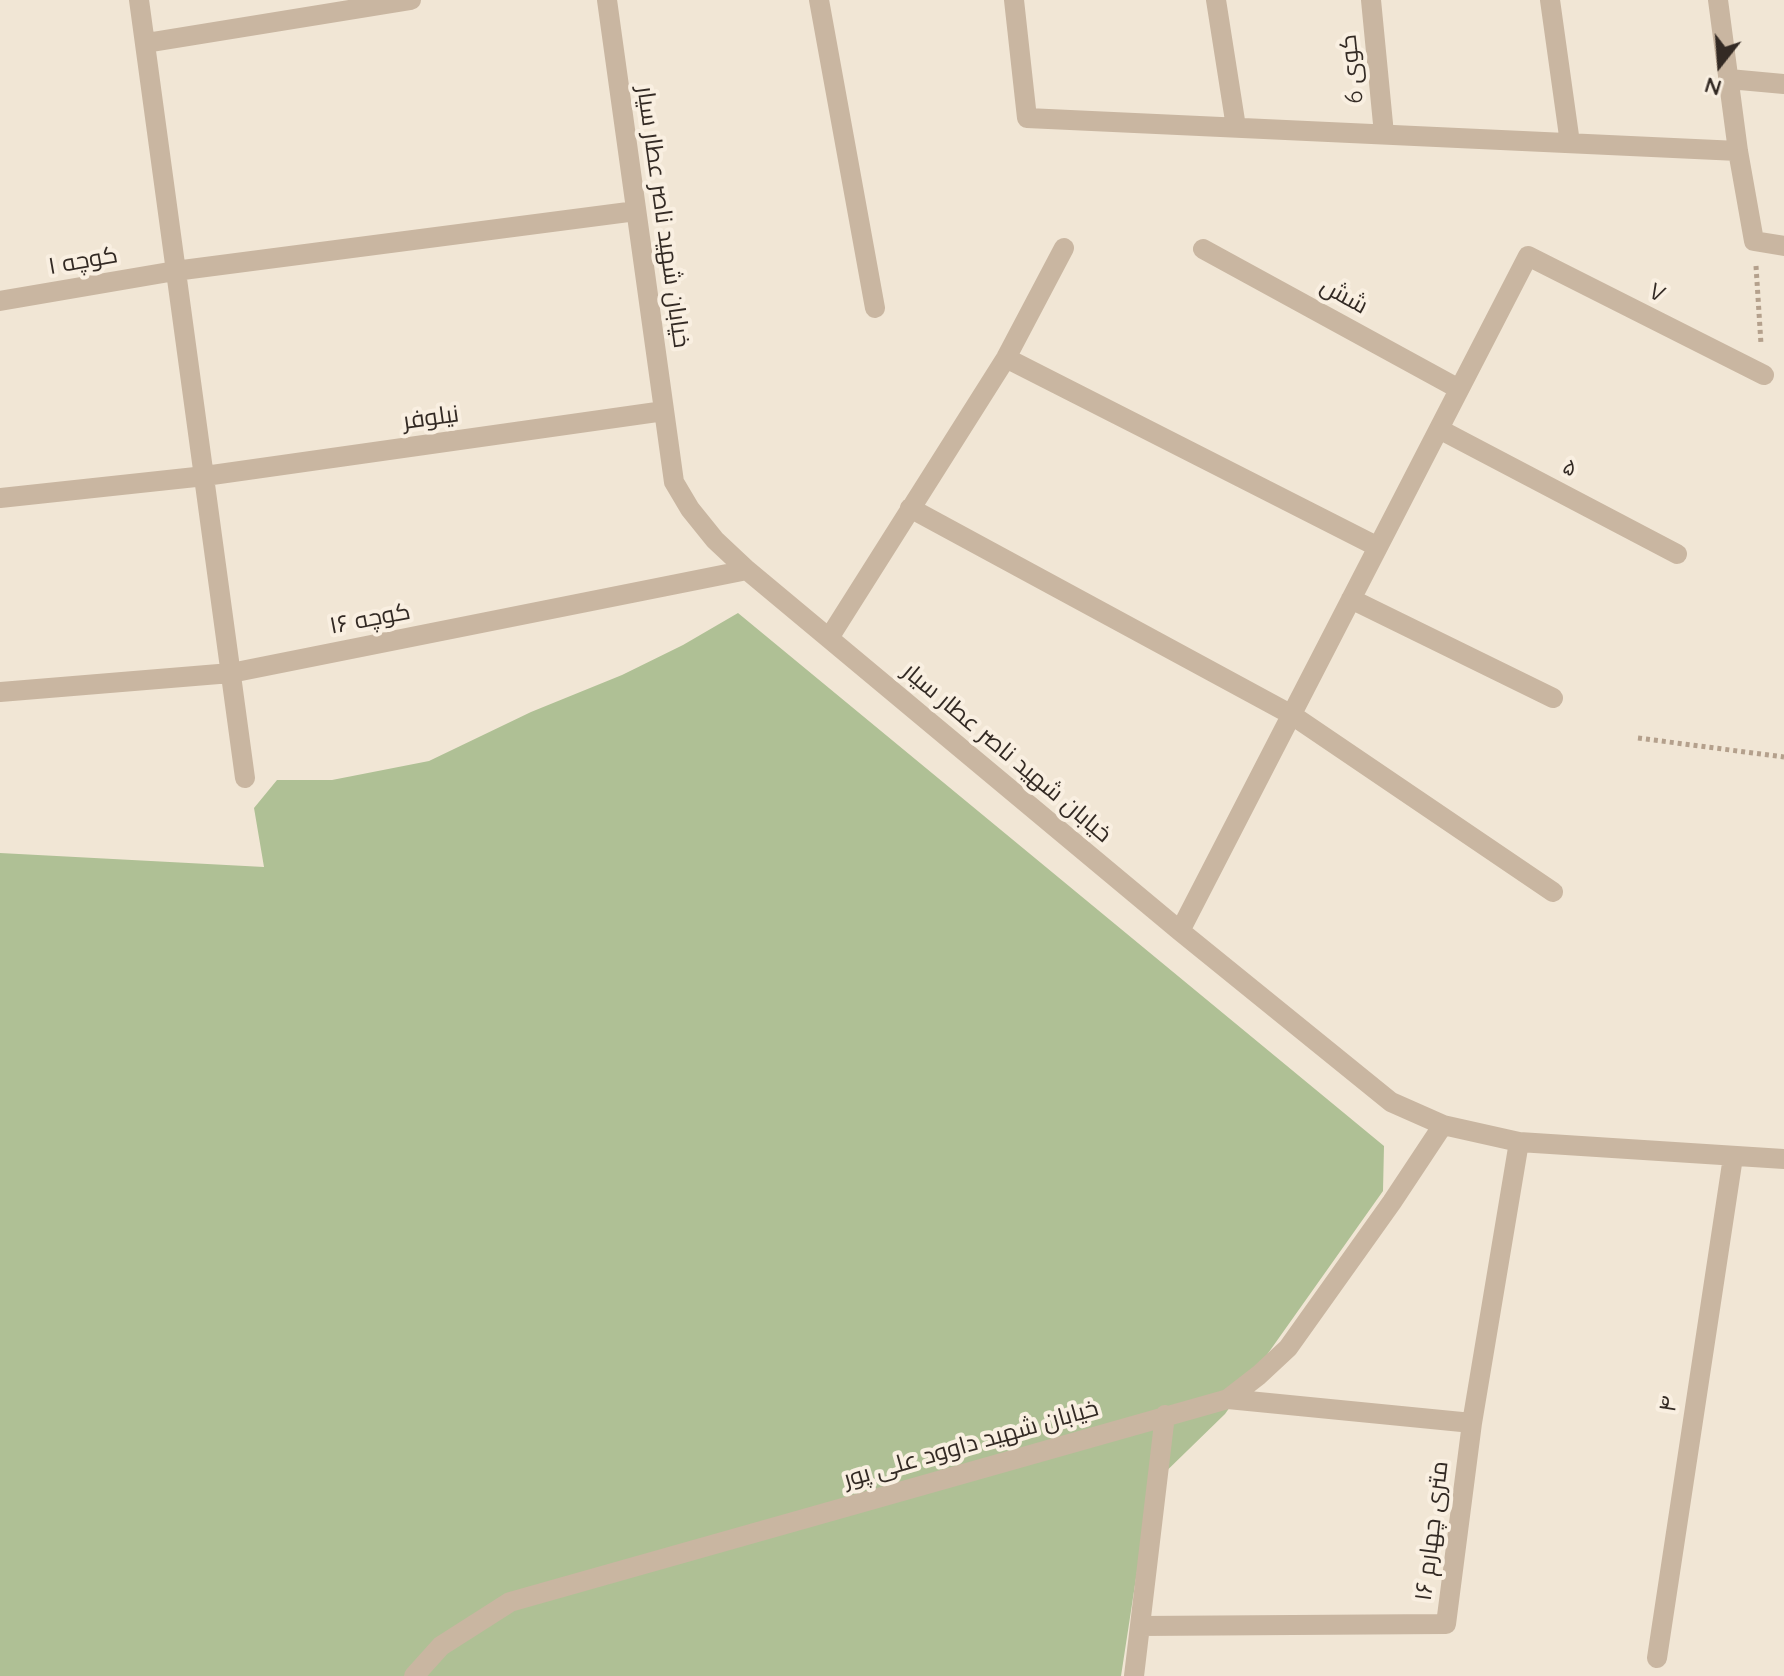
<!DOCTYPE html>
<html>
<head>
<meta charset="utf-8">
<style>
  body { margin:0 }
  #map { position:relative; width:1784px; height:1676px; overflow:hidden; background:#f1e6d5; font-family:Quicksand,sans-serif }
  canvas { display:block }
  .north { position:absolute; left:1680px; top:24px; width:80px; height:80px; -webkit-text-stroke:6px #f9efe1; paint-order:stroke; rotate:197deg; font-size:22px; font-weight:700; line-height:32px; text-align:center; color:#332a24 }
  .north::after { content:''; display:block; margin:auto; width:28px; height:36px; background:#332a24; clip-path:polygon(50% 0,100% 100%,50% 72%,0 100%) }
</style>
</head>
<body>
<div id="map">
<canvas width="1784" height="1676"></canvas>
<div class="north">N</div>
</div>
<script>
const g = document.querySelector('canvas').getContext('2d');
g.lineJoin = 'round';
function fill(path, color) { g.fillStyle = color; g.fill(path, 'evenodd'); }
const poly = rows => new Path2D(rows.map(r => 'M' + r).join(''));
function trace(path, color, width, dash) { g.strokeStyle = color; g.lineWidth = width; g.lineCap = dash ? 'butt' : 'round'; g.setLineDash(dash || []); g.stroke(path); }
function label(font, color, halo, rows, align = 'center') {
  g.font = font + ' Quicksand,Cairo,sans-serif'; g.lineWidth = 8; g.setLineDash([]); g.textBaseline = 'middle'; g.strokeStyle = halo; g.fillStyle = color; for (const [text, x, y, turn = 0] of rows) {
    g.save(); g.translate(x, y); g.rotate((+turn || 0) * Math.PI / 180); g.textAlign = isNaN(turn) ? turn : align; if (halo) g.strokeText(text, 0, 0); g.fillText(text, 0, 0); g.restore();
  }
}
const green = poly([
  [738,613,1384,1146,1383,1191,1225,1414,1150,1487,1121,1676,0,1676,0,853,264,867,254,808,277,780,332,780,429,761,531,712,622,675,683,645]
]);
const path = poly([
  [1756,266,1761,344],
  [1638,738,1784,757]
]);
const minor = poly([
  [139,0,245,778],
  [607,0,674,482,690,509,715,540,747,570,1180,931,1391,1102,1443,1125,1519,1142,1784,1159],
  [819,0,875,308],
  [1014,0,1027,118,1738,151],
  [1216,0,1236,127],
  [1371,0,1384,134],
  [1550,0,1570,143],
  [1718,0,1738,151,1754,241,1784,246],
  [146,43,411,0],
  [1729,79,1784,84],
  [1203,249,1459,389],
  [0,301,175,271,636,211],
  [1006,358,1378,547],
  [1439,429,1677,554],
  [0,498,205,476,664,411],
  [910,508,1292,715,1553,892],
  [1351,599,1553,698],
  [829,638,1006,358,1064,248],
  [0,692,231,673,747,570],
  [1180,931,1528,256,1764,375],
  [1228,1399,1472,1423],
  [1140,1626,1446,1624,1472,1423,1519,1142],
  [1657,1658,1733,1157],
  [414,1676,441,1646,510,1602,1228,1399,1259,1375,1288,1348,1392,1202,1443,1125],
  [1134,1676,1165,1415]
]);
const streetNames = [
  ["کوی 6",1352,69,-96],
  ["خیابان شهید ناصر عطار سیار",663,217,82],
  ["کوچه ۱",83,261,-10],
  ["۷",1657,293,27],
  ["شش",1344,296,29],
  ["نیلوفر",431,418,-8],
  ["۵",1570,468,28],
  ["کوچه ۱۶",370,619,-11],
  ["خیابان شهید ناصر عطار سیار",1007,753,40],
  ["۴",1669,1404,-81],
  ["خیابان شهید داوود علی پور",971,1444,-16],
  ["۱۶ متری چهارم",1432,1531,-83]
];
fill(green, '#afc095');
trace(path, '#b4a08c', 5, [4, 4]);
trace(minor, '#c9b6a1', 20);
label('24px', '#332a24', '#f9efe1', streetNames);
</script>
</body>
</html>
